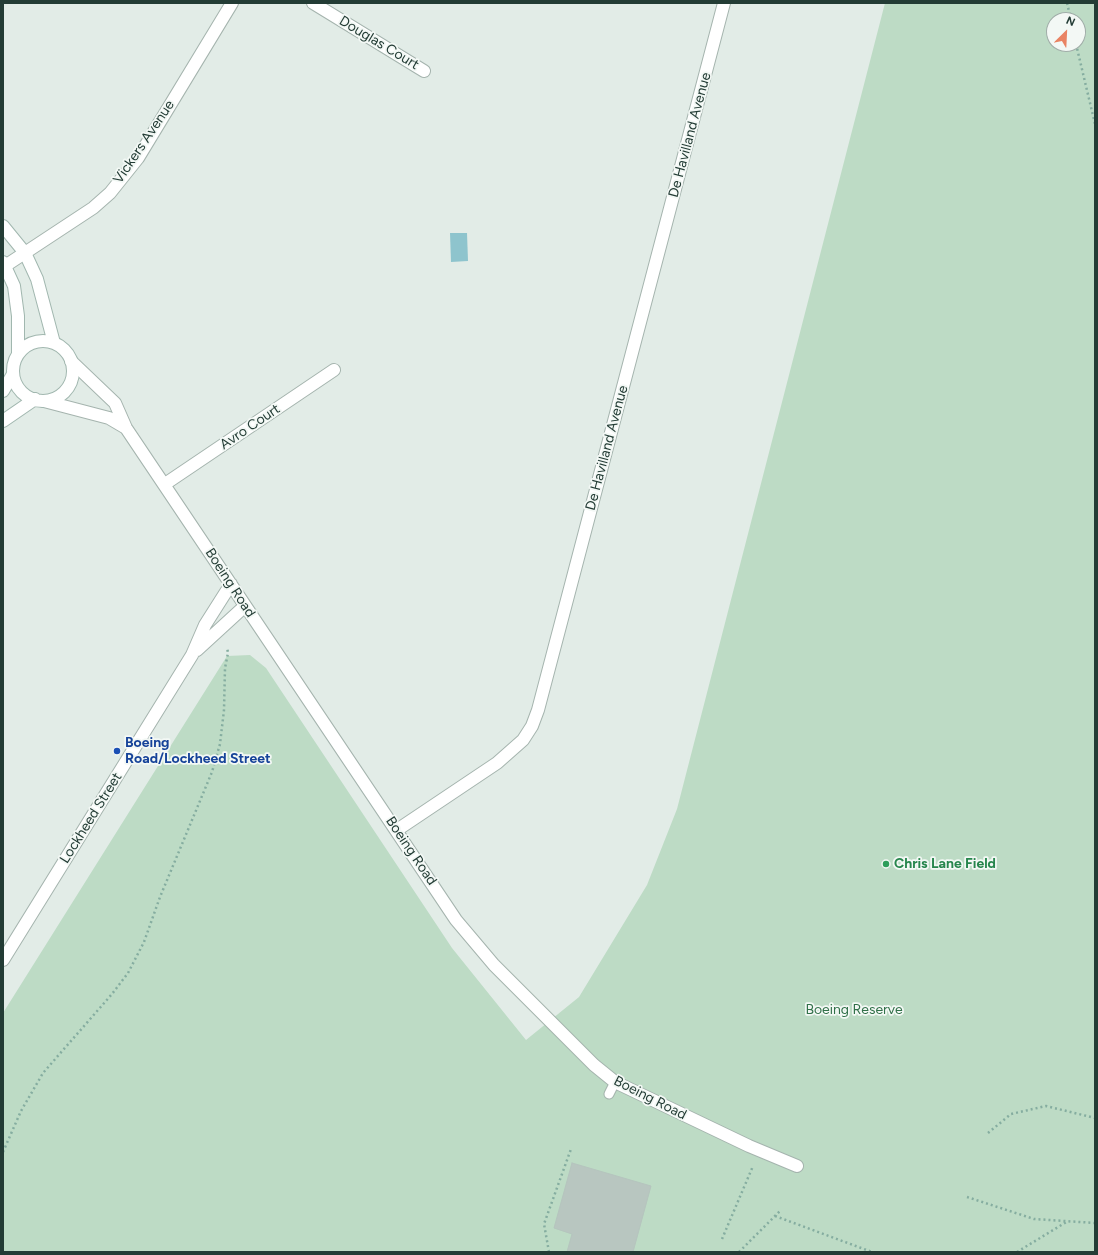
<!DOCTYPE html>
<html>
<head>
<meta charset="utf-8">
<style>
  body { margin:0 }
  #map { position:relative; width:1098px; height:1255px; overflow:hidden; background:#e2ece7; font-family:Figtree,sans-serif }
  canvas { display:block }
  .frame { position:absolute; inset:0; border:4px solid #233c35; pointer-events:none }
  .north { position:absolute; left:1046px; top:12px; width:40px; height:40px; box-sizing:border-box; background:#f3f8f5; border:1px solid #a0ada8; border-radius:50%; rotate:24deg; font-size:11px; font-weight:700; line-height:16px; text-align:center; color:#233c35 }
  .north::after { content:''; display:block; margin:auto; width:14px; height:18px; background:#e98363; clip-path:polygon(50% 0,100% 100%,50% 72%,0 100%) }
</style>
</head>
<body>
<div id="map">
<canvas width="1098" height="1255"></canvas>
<div class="frame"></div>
<div class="north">N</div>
</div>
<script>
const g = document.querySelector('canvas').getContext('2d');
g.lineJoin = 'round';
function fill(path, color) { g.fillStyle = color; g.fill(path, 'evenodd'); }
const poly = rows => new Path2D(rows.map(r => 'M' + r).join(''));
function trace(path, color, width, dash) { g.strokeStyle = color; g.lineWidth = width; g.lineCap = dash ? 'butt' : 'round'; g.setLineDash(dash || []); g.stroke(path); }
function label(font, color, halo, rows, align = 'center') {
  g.font = font + ' Figtree,sans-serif'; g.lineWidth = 3.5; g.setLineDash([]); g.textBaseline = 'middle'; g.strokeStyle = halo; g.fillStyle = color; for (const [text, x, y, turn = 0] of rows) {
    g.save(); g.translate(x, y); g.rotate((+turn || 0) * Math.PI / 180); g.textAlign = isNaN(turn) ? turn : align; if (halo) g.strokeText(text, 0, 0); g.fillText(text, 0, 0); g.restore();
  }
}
const green = poly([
  [885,3,1095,3,1095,1252,3,1252,3,1013,227,656,250,655,266,668,452,948,526,1040,579,997,647,885,677,809],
  [1054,20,1078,20,1078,44,1054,44]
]);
const water = poly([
  [450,233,467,233,468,261,451,262]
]);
const building = poly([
  [572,1163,651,1186,633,1252,567,1252,572,1234,554,1228,572,1163]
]);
const path = poly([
  [1067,3,1071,20],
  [1076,44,1095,124],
  [988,1133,1011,1114,1046,1106,1095,1118],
  [3,1152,21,1111,43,1073,112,994,128,973,144,942,160,897,212,772,220,744,224,710,225,668,228,653,227,647],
  [967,1197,1034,1219,1095,1223],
  [775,1216,872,1252],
  [722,1239,753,1166],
  [549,1252,544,1224,571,1149],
  [739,1252,781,1210],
  [1017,1252,1068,1221]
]);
const lane = poly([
  [609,1094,615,1082]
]);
const street = poly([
  [313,3,424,71],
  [5,266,93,208,110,193,138,158,232,3],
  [71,361,115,403,126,428,456,920,494,965,594,1065,615,1082,749,1146,797,1166],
  [44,401,109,418,126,428],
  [165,484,334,370],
  [197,650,245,606],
  [397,830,497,763,523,740,532,726,538,710,724,3],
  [3,960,192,655,205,625,231,584]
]);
const secondary = poly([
  [3,226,25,253,37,279,54,343],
  [3,262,14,286,18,316,18,353],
  '13 371a30 30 0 1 1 60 0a30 30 0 1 1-60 0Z',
  [3,391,13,374],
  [3,421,35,399]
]);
const markers = [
  [117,751,4,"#1a4fb4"],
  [886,864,4,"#2e9e5b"]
];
const streetNames = [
  ["Douglas Court",379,43,31],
  ["De Havilland Avenue",690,135,-75],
  ["Vickers Avenue",144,142,-56],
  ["Avro Court",250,427,-34],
  ["De Havilland Avenue",607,448,-75],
  ["Boeing Road",230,583,57],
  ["Lockheed Street",91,818,-58],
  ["Boeing Road",411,851,56],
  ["Boeing Road",650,1098,27]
];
const transitNames = [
  ["Boeing",125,743],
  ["Road/Lockheed Street",125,759]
];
const leisureNames = [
  ["Chris Lane Field",894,864]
];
const parkNames = [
  ["Boeing Reserve",854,1010]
];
fill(green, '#bddbc5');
fill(water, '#8ec4cd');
fill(building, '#b8c6c0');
trace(building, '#b5c5be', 1);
trace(lane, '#a5b4ae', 11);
trace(street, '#a5b4ae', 14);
trace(secondary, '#a1b7af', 14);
trace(path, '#85ada0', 2.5, [2, 3]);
trace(lane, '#fff', 9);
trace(street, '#fff', 12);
trace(secondary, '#fff', 12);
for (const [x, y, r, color] of markers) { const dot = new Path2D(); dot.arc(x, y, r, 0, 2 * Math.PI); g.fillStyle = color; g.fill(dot); trace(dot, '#f3f8f5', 1.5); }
label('14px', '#233c35', '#f3f8f5', streetNames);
label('bold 14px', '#164399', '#f3f8f5', transitNames, 'left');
label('bold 14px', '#27864d', '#f3f8f5', leisureNames, 'left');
label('14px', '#307048', '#f3f8f5', parkNames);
</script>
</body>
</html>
